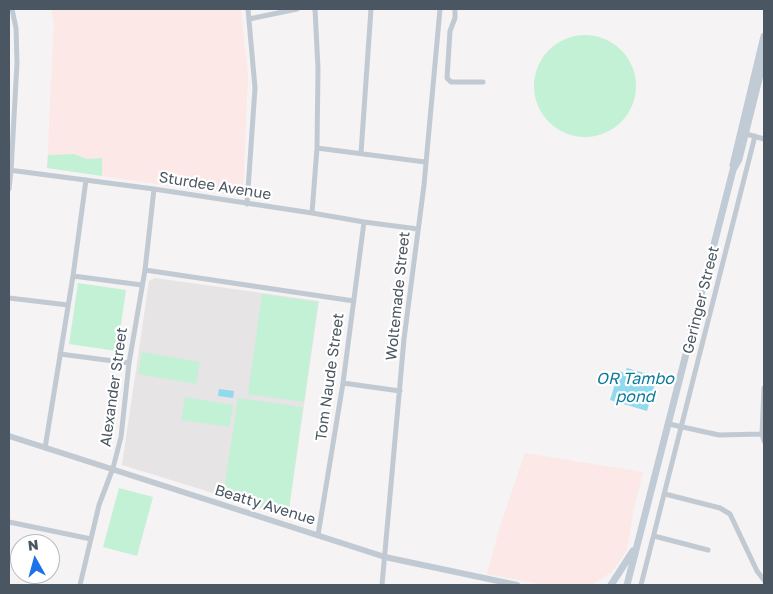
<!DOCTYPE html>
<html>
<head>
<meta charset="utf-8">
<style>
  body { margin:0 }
  #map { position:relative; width:773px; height:594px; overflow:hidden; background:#f5f3f3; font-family:"Golos Text",sans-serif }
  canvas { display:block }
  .frame { position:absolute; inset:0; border:10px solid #4a5661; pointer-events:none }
  .north { position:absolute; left:10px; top:534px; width:50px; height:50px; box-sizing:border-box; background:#fff; border:1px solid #b7bbc0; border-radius:50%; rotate:353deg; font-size:14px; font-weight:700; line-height:20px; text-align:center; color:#4a5661 }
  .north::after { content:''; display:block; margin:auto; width:18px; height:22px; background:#1a73e8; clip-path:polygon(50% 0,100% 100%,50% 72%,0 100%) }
</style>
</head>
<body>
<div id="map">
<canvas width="773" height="594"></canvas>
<div class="frame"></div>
<div class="north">N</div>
</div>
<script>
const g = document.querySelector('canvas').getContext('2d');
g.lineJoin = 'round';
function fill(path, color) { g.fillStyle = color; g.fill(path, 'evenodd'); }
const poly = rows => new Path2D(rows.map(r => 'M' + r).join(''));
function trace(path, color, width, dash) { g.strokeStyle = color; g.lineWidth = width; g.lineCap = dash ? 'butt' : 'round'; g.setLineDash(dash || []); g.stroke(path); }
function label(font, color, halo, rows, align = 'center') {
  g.font = font + ' "Golos Text",sans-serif'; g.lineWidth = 4.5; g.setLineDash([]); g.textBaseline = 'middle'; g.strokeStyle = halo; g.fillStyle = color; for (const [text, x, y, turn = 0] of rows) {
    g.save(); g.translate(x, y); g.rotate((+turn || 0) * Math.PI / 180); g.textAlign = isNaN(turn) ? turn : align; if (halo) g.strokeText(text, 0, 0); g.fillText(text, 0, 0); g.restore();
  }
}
const education = poly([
  [155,278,319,301,288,516,122,465,149,281]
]);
const medical = poly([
  [51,9,241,9,248,76,243,191,239,196,47,168,54,24],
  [525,453,643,472,634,508,627,550,612,572,591,585,545,585,487,574,500,526]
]);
const green = poly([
  '534 86a51 51 0 1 1 102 0a51 51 0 1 1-102 0Z',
  [74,154,87,159,102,158,102,176,47,168,48,155],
  [78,283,126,290,117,351,69,344],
  [262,294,318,302,304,402,248,394],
  [142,352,200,362,196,384,138,374],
  [185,397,233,405,229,427,181,420],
  [238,398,303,407,288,516,223,496],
  [119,488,153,497,137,556,103,547]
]);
const water = poly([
  [627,368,651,375,655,384,647,411,610,400,619,371,625,373],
  [219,389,234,391,233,398,218,396]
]);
const minor = poly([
  [455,9,455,18,450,31,447,78,451,82,483,82],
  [249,19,297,9],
  [743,133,764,139],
  [317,148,425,162],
  [361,153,371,9],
  [9,170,154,189,312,213,364,222,418,229],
  [9,189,11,171,17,63,16,28,12,9],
  [247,204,255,88,248,9],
  [312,213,317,148,318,68,315,9],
  [145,270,354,301],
  [73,276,142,285],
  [9,298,68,305],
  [60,354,129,363],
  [343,383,400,391],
  [764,388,762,434,764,441],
  [669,424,719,435,762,434],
  [45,448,73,276,86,180],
  [665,494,720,508,730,514,757,571,764,580],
  [9,522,91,539],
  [318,535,343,383,364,222],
  [654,536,708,550],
  [80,585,99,505,113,468,121,437,129,363,145,270,154,189],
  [382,585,404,339,424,185,440,9],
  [641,585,755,136]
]);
const tertiary = poly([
  [9,436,385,557,517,585]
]);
const secondary = poly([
  [733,165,764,36],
  [611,585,633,551],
  [627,585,733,170,739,159,764,59]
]);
const streetNames = [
  ["Sturdee Avenue",215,186,9],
  ["Woltemade Street",398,296,-84],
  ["Geringer Street",701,300,-76],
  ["Tom Naude Street",330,377,-82],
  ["Alexander Street",114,387,-82],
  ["Beatty Avenue",265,505,17]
];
const waterNames = [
  ["OR Tambo",635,379],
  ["pond",635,397]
];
fill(education, '#e6e4e5');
fill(medical, '#fce8e6');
fill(green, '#c3f1d5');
fill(water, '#90daee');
trace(minor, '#c1cad2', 5);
trace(tertiary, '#c1cad2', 6);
trace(secondary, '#c1cbd6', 7);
label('15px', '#4a5661', '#fff', streetNames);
label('italic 16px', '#0c7c9b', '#fff', waterNames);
</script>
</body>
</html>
